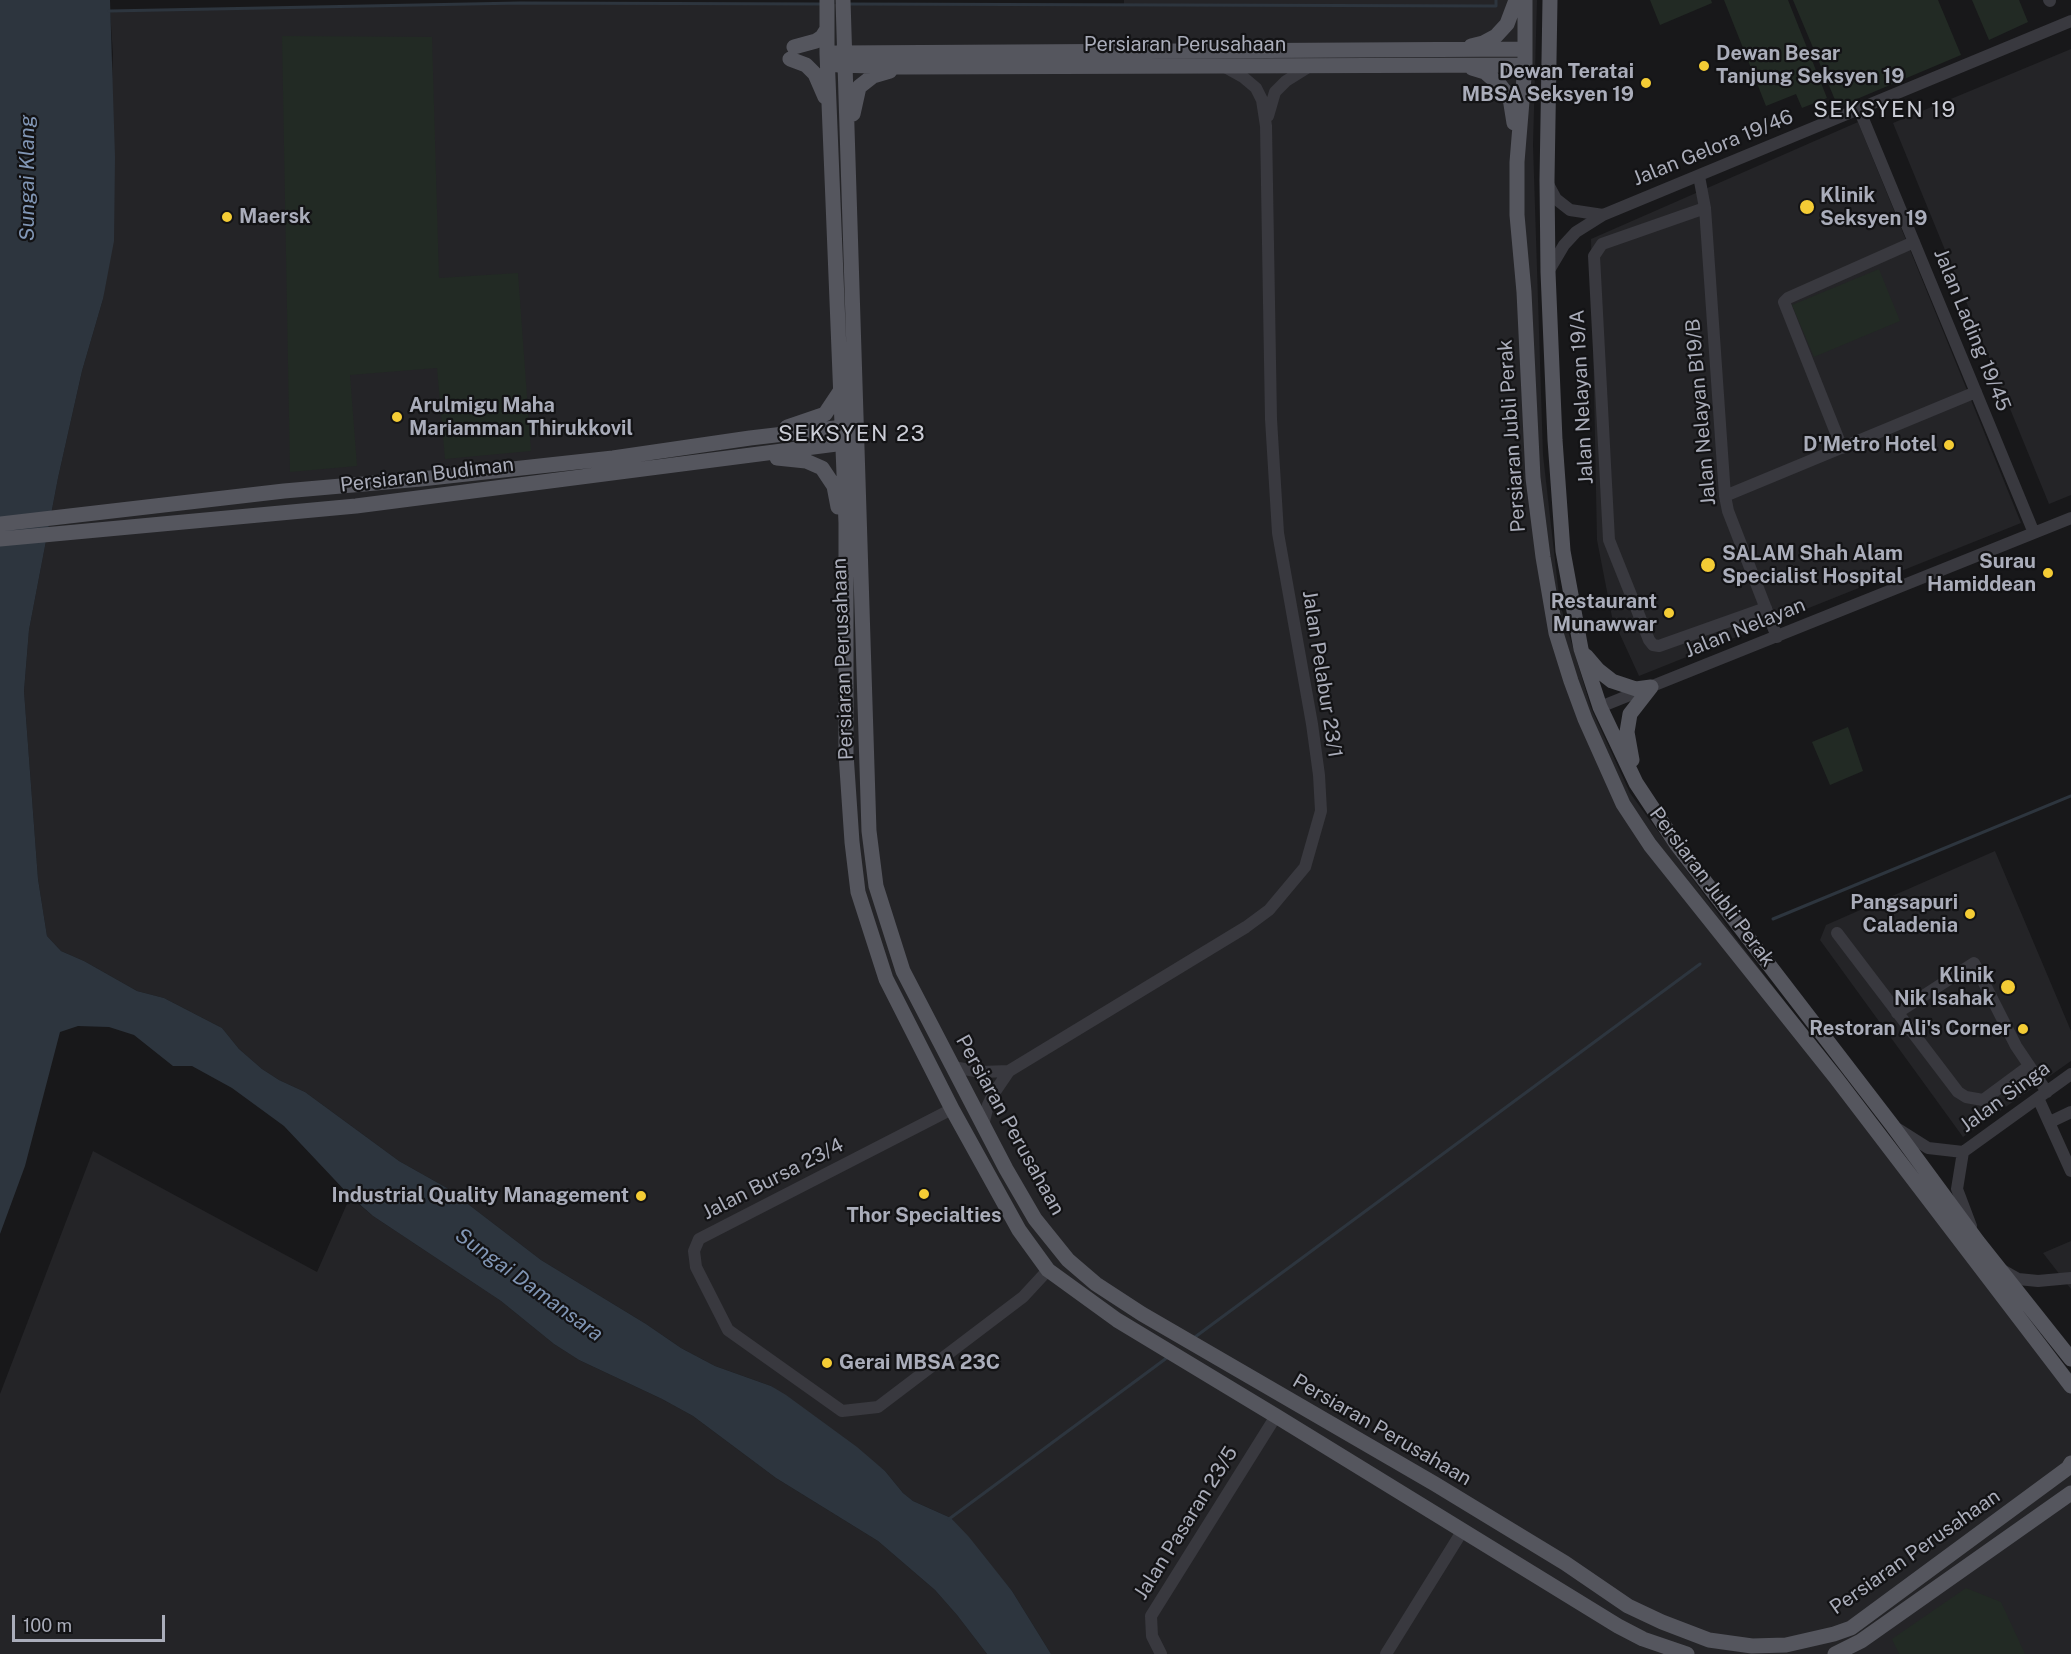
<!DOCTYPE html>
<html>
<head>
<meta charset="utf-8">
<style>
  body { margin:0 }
  #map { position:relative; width:2071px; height:1654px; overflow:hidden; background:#18181a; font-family:"Public Sans",sans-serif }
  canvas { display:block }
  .scale { position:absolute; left:12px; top:1615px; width:153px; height:27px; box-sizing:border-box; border:3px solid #aaadba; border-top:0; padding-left:8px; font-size:18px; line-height:21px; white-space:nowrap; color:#aaadba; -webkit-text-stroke:4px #131315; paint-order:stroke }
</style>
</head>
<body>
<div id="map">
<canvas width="2071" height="1654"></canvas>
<div class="scale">100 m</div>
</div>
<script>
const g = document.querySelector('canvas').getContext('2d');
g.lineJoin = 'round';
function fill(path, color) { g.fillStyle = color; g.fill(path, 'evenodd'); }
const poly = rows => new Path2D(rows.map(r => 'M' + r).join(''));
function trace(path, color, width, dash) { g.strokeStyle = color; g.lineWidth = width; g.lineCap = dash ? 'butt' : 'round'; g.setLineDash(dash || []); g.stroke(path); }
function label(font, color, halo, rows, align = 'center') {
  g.font = font + ' "Public Sans",sans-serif'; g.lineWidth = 4.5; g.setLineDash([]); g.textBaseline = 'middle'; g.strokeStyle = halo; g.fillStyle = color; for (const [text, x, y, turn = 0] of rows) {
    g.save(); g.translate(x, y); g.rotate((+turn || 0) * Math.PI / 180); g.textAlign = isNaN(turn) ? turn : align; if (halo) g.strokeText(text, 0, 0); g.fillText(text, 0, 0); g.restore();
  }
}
const built = poly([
  [1124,0,1537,0,1533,145,1543,455,1560,604,1591,708,1630,793,1732,933,2071,1373,2071,1654,1051,1654,1012,1591,951,1518,913,1501,903,1493,885,1471,771,1386,715,1366,681,1348,646,1324,541,1260,447,1188,399,1161,305,1092,279,1080,262,1069,239,1049,222,1028,164,998,137,991,84,961,61,951,47,936,38,879,24,691,29,630,58,478,82,371,103,299,113,54,110,11,520,3,1124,5],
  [2071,49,2071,495,2049,504,1893,123],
  [1858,122,2021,523,1639,676,1612,617,1597,540,1591,239],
  [1995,851,2071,1031,2071,1061,1963,1137,1820,940,1826,925],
  [93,1151,317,1272,350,1197,373,1216,501,1301,554,1344,579,1360,662,1399,693,1416,776,1478,878,1541,935,1590,957,1615,987,1654,0,1654,0,1394],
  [2071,1241,2071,1289,2043,1253]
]);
const green = poly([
  [1650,0,1711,0,1712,3,1660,25],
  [1724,0,1788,0,1827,98,1802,108,1796,94,1766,106],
  [1793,0,1938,0,1961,55,1838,107],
  [1972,0,2019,0,2028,22,1989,40],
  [282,36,432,37,439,278,518,273,531,451,445,459,437,368,350,375,357,466,290,472],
  [1879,269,1900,321,1814,357,1792,305],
  [1848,727,1863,771,1830,785,1812,742],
  [1966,1588,2001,1602,2025,1654,1899,1654,1892,1639]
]);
const water = poly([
  [0,0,110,0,115,157,114,241,103,299,82,371,58,478,29,630,24,691,38,879,47,936,61,951,84,961,137,991,164,998,222,1028,239,1049,262,1069,279,1080,305,1092,399,1161,447,1188,541,1260,646,1324,681,1348,715,1366,771,1386,786,1395,857,1447,885,1471,903,1493,913,1501,951,1518,969,1537,1012,1591,1051,1654,987,1654,957,1615,935,1590,878,1541,776,1478,693,1416,662,1399,579,1360,554,1344,501,1301,373,1216,350,1196,284,1126,232,1088,192,1066,173,1066,134,1035,109,1027,78,1026,60,1032,25,1166,0,1234]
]);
const stream = poly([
  [847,4,1496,6,1496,0],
  [109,11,520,3,822,4],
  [1773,919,2071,796],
  [1195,1337,1700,964],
  [949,1519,1168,1357]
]);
const minor = poly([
  [2049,0,2050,1],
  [1859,109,2034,533],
  [1268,116,1275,92,1286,81,1310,66],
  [1699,176,1705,208,1725,496,1728,511,1777,637],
  [1548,184,1556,199,1570,210,1603,215],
  [1705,208,1602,244,1594,256,1609,540,1649,640,1653,645,1659,646,1766,608],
  [1548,272,1564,245,1576,232,1603,215,2071,21],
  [1842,448,1784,302,1788,298,1914,242],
  [1725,496,1976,392],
  [1600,707,2071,518],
  [1837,933,1958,1092,1966,1097,1983,1100,2029,1066],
  [1897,1013,1974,963,2016,1046,2047,1092],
  [953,1067,981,1072,1009,1071],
  [2038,1098,2071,1171],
  [952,1109,699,1239,694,1251,696,1267,728,1330,842,1411,878,1407,1023,1297,1048,1270],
  [2050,1122,2071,1112],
  [983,1125,988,1105,994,1093,1009,1071,1246,927,1269,910,1305,867,1321,811,1319,775,1312,724,1278,533,1271,419,1266,126,1262,100,1256,88,1243,77,1225,67],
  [1898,1129,1928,1148,1963,1152],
  [1963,1152,2071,1074],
  [1963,1152,1957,1189,1971,1226],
  [2002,1270,2018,1279,2038,1281,2071,1278],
  [1161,1654,1152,1636,1151,1616,1276,1416],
  [1386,1654,1463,1530]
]);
const major = poly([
  [827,0,827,54,846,523,846,754,852,842,858,892,886,979,952,1109,1019,1230,1048,1270,1117,1320,1276,1416,1618,1626,1643,1639,1687,1654],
  [843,0,869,831,876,886,903,971,1006,1169,1035,1219,1068,1260,1096,1284,1142,1314,1435,1484,1565,1563,1628,1606,1662,1622,1709,1640,1752,1646,1786,1645,1834,1634,1851,1628,2068,1468,2071,1463],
  [1525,0,1525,65,1517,162,1517,215,1524,292,1533,478,1543,557,1556,633,1571,681,1585,719,1623,804,1650,845,1836,1078,2071,1386],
  [1550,0,1547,180,1548,272,1555,440,1563,551,1581,649,1600,707,1636,783,1677,845,1892,1125,1978,1242,2071,1359],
  [1471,46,1483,43,1496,36,1507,24,1516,0],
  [794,47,816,41,822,37,827,29],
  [836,53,1525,49],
  [790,59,806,65,815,74,825,97],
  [838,65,905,67,1525,65],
  [1472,68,1485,72,1500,85,1510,98,1514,123],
  [853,114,859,87,873,76,890,71],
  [787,427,825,414,841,390],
  [777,458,806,461,822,468,834,486,838,507],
  [0,524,284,491,421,479,613,458,750,438,852,426],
  [0,539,356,506,852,442],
  [1586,656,1598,670,1612,681,1636,689,1651,687],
  [1632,760,1627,732,1630,714,1651,687],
  [1835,1654,1861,1641,2071,1493]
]);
const markers = [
  [1704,66,6,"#f4cc35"],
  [1646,83,6,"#f4cc35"],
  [1807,207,8,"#f4cc35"],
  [227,217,6,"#f4cc35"],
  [397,417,6,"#f4cc35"],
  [1949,445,6,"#f4cc35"],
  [1708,565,8,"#f4cc35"],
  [2048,573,6,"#f4cc35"],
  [1669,613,6,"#f4cc35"],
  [1970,914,6,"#f4cc35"],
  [2008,987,8,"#f4cc35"],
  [2023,1029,6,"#f4cc35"],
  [924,1194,6,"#f4cc35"],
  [641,1196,6,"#f4cc35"],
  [827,1363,6,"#f4cc35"]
];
const streetNames = [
  ["Persiaran Perusahaan",1185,45],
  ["Jalan Gelora 19/46",1713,148,-22],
  ["Jalan Lading 19/45",1972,330,68],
  ["Jalan Nelayan 19/A",1582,397,-93],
  ["Jalan Nelayan B19/B",1701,412,-95],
  ["Persiaran Jubli Perak",1512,436,-94],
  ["Persiaran Budiman",427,475,-7],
  ["Jalan Nelayan",1745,628,-22],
  ["Persiaran Perusahaan",843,659,-92],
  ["Jalan Pelabur 23/1",1322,674,81],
  ["Persiaran Jubli Perak",1712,887,53],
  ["Jalan Singa",2005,1097,-36],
  ["Persiaran Perusahaan",1010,1125,61],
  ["Jalan Bursa 23/4",773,1179,-27],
  ["Persiaran Perusahaan",1382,1430,30],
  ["Jalan Pasaran 23/5",1186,1523,-58],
  ["Persiaran Perusahaan",1915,1552,-35]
];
const poiNames = [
  ["Dewan Besar",1716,54,"left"],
  ["Tanjung Seksyen 19",1716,77,"left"],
  ["Dewan Teratai",1634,72],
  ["MBSA Seksyen 19",1634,95],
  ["Klinik",1820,196,"left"],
  ["Seksyen 19",1820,219,"left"],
  ["Maersk",239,217,"left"],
  ["Arulmigu Maha",409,406,"left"],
  ["Mariamman Thirukkovil",409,429,"left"],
  ["D'Metro Hotel",1937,445],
  ["SALAM Shah Alam",1722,554,"left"],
  ["Specialist Hospital",1722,577,"left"],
  ["Surau",2036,562],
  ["Hamiddean",2036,585],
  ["Restaurant",1657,602],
  ["Munawwar",1657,625],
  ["Pangsapuri",1958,903],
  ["Caladenia",1958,926],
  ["Klinik",1994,976],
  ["Nik Isahak",1994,999],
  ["Restoran Ali's Corner",2011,1029],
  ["Industrial Quality Management",629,1196],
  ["Thor Specialties",924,1216,"center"],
  ["Gerai MBSA 23C",839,1363,"left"]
];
const waterNames = [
  ["Sungai Klang",28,178,-90],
  ["Sungai Damansara",529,1285,36]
];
const quarterNames = [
  ["SEKSYEN 19",1885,110],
  ["SEKSYEN 23",852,434]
];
fill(built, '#242427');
fill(green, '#222a24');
fill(water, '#2d353e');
trace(stream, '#2d353e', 3);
trace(minor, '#39393f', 12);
trace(major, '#55565e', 15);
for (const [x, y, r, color] of markers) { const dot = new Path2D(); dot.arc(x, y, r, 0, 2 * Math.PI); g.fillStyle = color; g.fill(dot); trace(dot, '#131315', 2); }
label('20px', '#aaadba', '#131315', streetNames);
label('bold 20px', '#aaadba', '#131315', poiNames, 'right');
label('italic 21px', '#8196b5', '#131315', waterNames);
g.letterSpacing = '1.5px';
label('22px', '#cbcdd6', '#131315', quarterNames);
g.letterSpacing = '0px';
</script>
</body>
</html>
